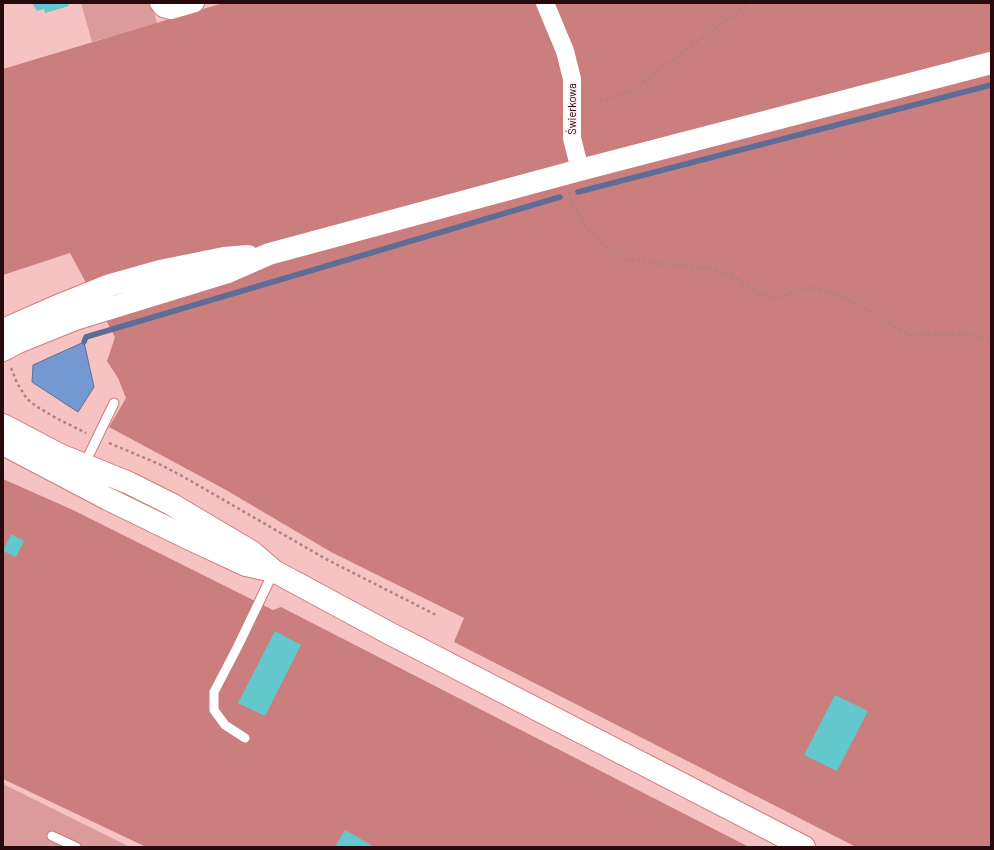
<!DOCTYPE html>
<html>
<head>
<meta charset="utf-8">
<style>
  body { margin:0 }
  #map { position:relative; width:994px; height:850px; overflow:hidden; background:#f7c3c2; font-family:Barlow,sans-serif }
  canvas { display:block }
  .frame { position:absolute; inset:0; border:4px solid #280a0c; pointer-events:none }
</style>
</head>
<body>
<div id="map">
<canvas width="994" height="850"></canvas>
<div class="frame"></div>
</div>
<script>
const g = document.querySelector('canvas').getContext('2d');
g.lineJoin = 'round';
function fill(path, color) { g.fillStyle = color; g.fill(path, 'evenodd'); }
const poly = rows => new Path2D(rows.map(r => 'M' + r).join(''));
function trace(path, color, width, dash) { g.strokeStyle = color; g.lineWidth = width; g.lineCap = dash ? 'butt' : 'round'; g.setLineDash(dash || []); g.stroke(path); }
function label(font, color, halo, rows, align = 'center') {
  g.font = font + ' Barlow,sans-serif'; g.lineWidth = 3.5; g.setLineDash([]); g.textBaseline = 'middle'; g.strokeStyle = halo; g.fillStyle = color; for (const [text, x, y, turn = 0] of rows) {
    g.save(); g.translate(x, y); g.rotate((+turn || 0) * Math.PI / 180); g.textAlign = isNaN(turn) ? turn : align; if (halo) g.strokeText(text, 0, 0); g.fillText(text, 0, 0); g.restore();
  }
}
const green = poly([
  [81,3,151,3,157,23,92,42],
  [3,784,130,847,3,847]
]);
const forest = poly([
  [223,3,991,3,991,847,856,847,454,642,464,618,331,552,226,490,109,427,126,398,118,378,107,361,115,337,70,253,3,275,3,69],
  [3,479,73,510,273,610,281,607,749,847,146,847,3,779]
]);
const water = poly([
  [84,342,94,387,78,412,32,382,33,365,84,342]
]);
const stream = poly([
  [578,192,991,85],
  [84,342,86,337,560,197]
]);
const building = poly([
  [32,3,68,3,69,6,45,13,44,9,37,11],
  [11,534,24,541,16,557,3,551],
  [275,631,301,645,265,716,238,703],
  [835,695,868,711,837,771,804,755],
  [345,830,375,847,335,847]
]);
const path = poly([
  [588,104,630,92,749,3],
  [569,192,573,204,585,226,602,244,624,259,660,264,710,268,733,276,759,294,776,298,809,287,835,293,880,317,909,335,962,334,991,339],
  [11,368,17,383,27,399,36,406,56,418,86,433],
  [109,443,159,464,184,477,324,558,438,616]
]);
const service = poly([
  [84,465,114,403],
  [245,738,225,725,214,710,214,692,237,648,274,571],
  [52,836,76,847]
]);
const minor = poly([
  [159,3,163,8,171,10,195,3],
  [545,3,565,51,572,79,572,138,580,170]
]);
const secondary = poly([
  [3,330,53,308,110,285,160,271,224,258,248,256],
  [3,350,18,342,75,319,228,272,269,254,580,170,991,63],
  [3,425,60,455,129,483,171,504,252,552,274,571,387,632,804,847],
  [3,444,108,499,190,539,246,565,269,570]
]);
const streetNames = [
  ["Świerkowa",572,109,-90]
];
fill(green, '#dc9b9b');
fill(forest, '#ca7e7e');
fill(water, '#7498d2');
trace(water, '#5d6d97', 1);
trace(stream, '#5d6d97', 5.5);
fill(building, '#62c8cd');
trace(service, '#cd7c7d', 11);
trace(minor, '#cd7c7d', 20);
trace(secondary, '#cd7c7d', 24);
trace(path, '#b08383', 2.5, [3, 3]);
trace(service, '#fff', 9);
trace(minor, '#fff', 18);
trace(secondary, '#fff', 22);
label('11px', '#280a0c', '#faf0f0', streetNames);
</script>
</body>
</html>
